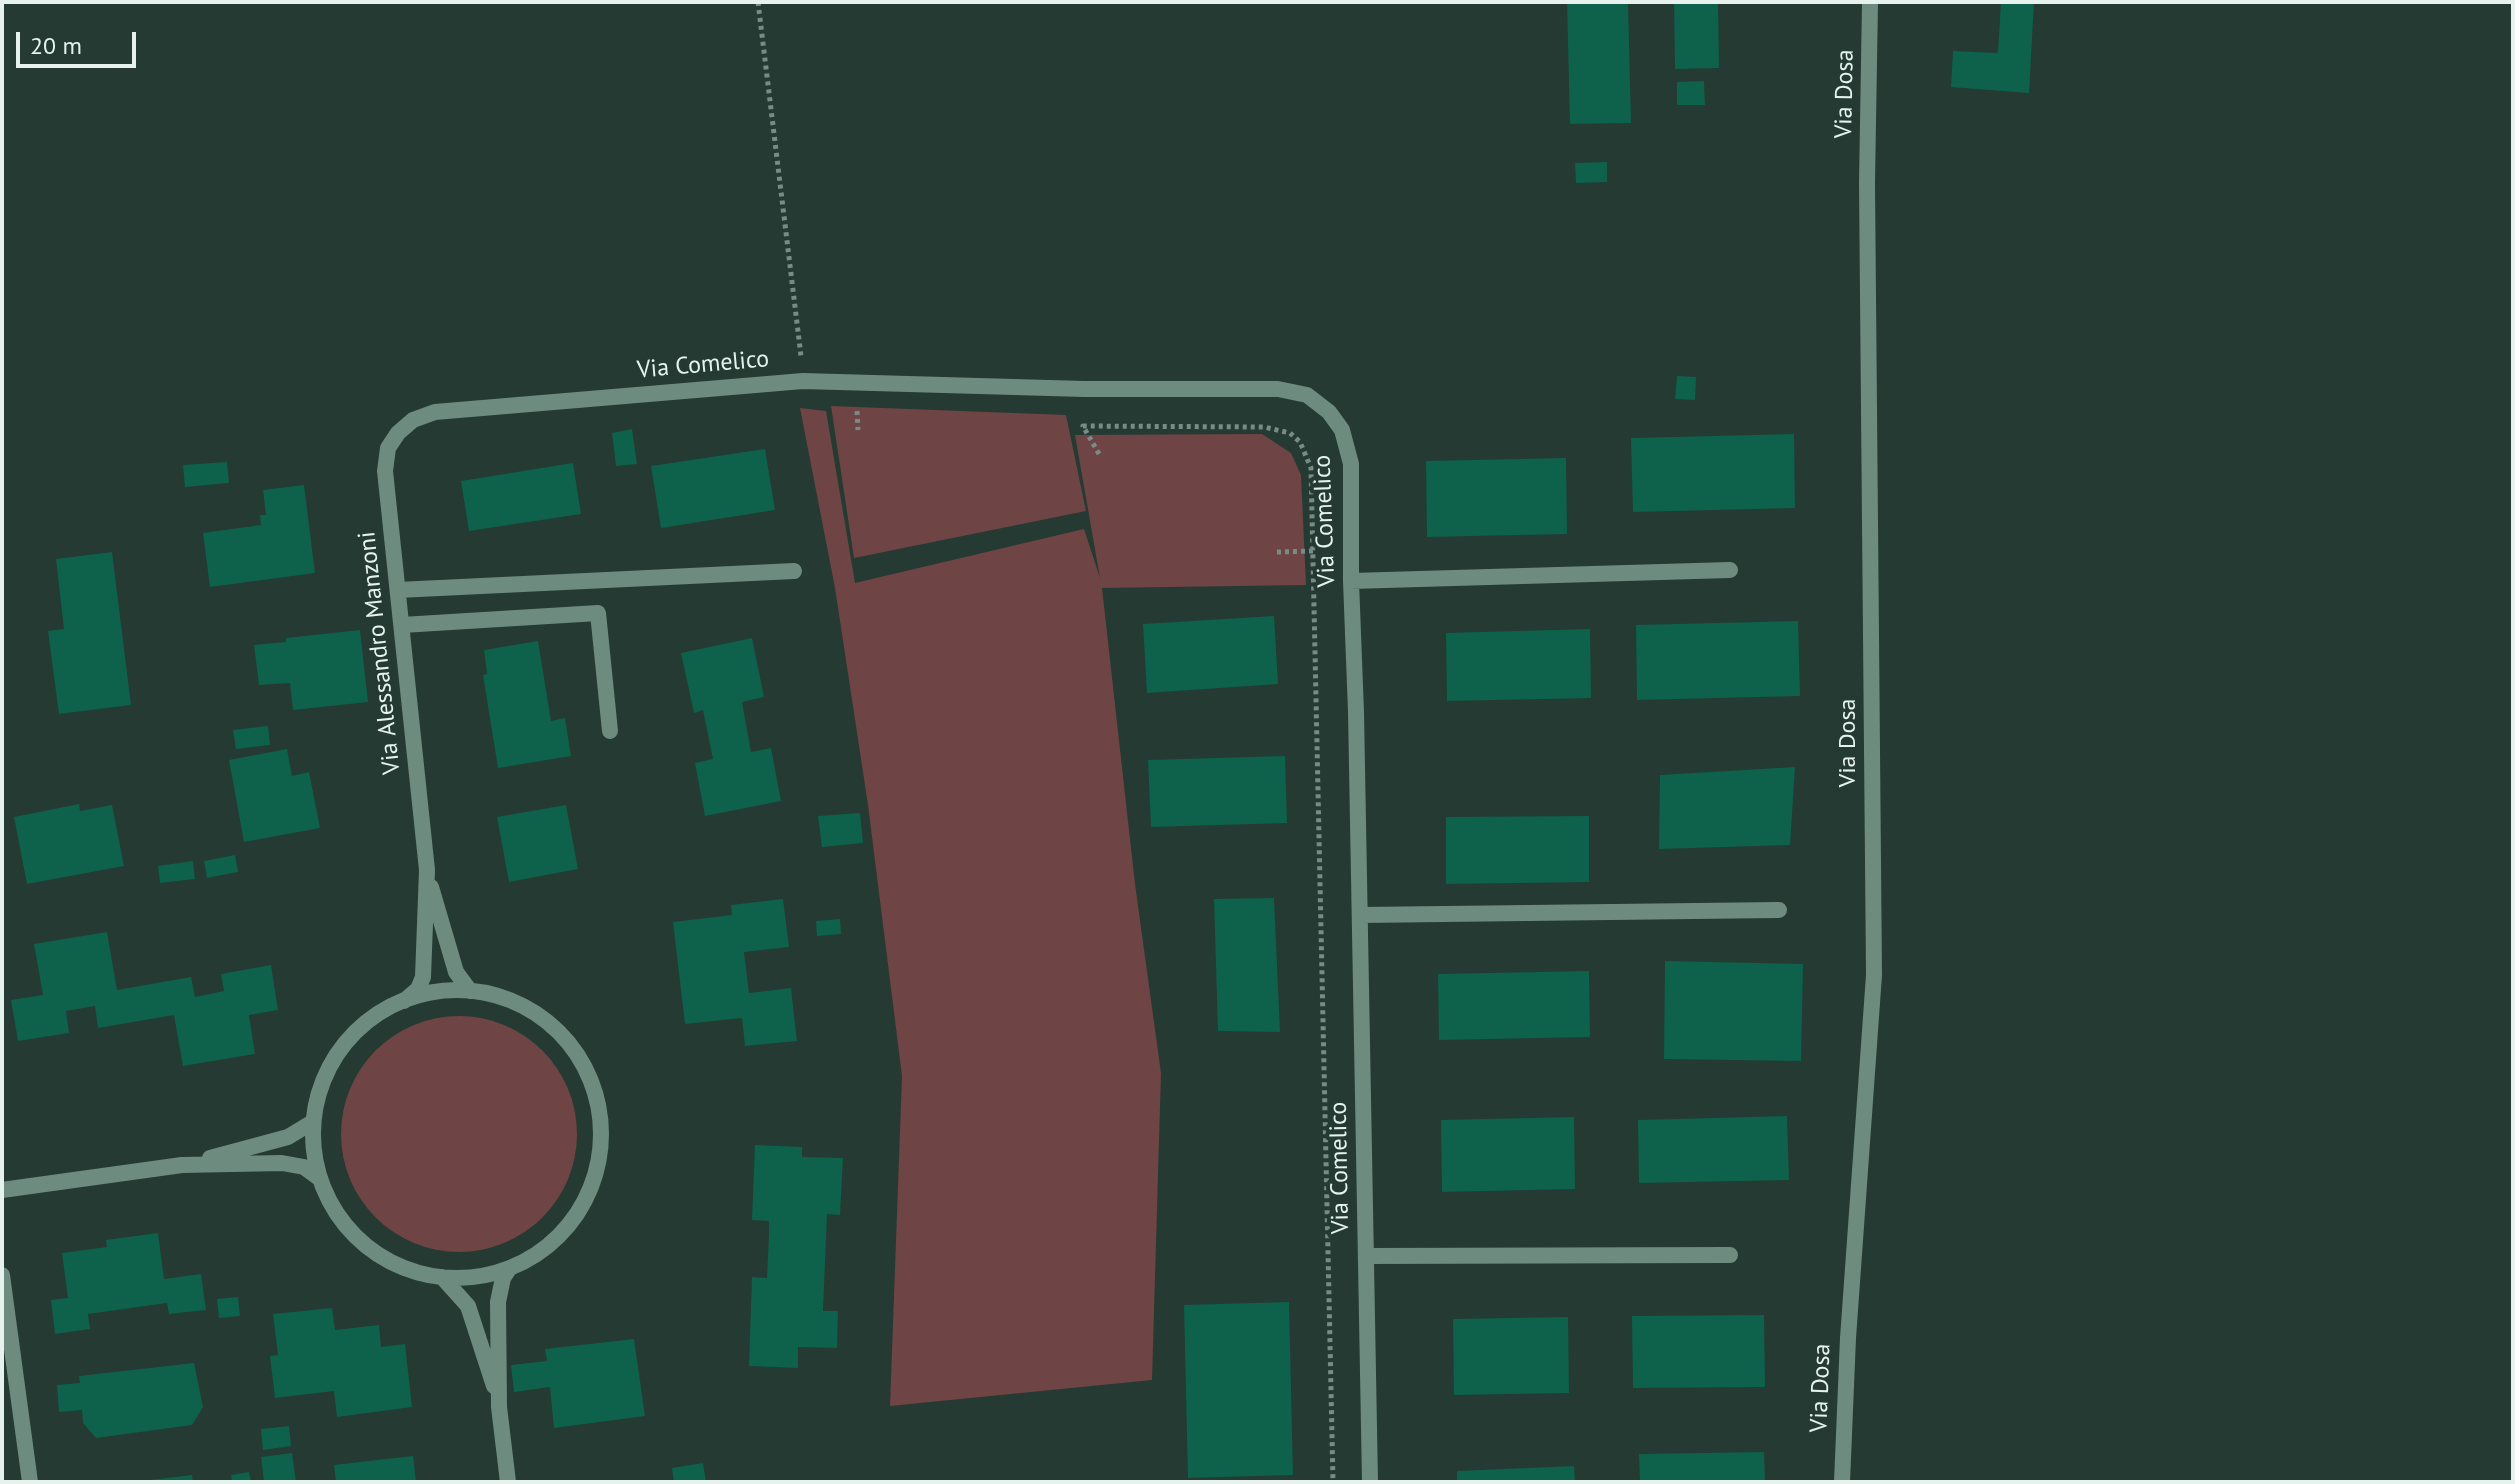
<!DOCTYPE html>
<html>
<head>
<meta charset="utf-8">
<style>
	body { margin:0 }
	#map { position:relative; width:2515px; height:1484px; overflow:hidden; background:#243a32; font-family:"PT Sans",sans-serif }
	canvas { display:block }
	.frame { position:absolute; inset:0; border:4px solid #e5f2ed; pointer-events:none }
	.scale { position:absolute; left:16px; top:32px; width:120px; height:36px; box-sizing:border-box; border:4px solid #e5f2ed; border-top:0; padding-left:10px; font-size:24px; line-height:28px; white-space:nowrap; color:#e5f2ed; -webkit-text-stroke:6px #243a32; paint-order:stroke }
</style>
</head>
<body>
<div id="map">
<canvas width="2515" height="1484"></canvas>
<div class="frame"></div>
<div class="scale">20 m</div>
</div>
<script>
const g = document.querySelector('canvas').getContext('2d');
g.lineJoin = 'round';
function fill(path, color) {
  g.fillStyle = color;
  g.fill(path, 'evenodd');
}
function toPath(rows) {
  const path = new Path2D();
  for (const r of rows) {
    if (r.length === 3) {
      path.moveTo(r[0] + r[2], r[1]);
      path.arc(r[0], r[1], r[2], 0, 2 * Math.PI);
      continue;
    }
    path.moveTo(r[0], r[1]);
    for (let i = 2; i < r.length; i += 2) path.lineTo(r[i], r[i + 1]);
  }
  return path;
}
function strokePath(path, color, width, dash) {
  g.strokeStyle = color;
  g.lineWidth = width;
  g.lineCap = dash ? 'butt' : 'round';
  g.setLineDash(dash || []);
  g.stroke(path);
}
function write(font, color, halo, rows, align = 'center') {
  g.font = font + ' "PT Sans",sans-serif';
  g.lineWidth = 8;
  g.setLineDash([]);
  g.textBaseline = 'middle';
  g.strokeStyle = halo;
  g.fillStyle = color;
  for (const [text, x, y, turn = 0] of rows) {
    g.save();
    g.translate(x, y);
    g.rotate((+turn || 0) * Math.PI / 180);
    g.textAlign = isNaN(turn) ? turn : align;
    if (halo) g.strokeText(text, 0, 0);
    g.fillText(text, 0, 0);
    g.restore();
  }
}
fill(toPath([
	[831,406,1066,415,1086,511,854,558],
	[800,408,826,411,855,583,1084,529,1100,578,1075,435,1262,434,1291,453,1301,475,1306,585,1102,588,1135,884,1161,1073,1152,1380,890,1406,902,1076,868,805,835,588],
	[459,1134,118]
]), '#6e4444');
fill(toPath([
	[1567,2,1628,2,1631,123,1570,124],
	[1674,2,1718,2,1719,68,1675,69],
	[2001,2,2034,2,2029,93,1951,87,1953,51,1998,53],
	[1704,81,1705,105,1677,105,1677,82],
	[1607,162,1607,182,1576,183,1575,163],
	[1677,376,1696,377,1695,400,1675,399],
	[632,429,637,464,616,466,612,433],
	[1794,434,1795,508,1633,512,1631,438],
	[765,449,775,510,661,528,651,466],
	[1566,458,1567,534,1427,537,1426,461],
	[227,462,229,483,185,487,183,465],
	[573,463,581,514,469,531,461,481],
	[304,485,315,573,210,587,203,533,261,525,260,515,266,515,263,490],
	[112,552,131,705,59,714,48,631,64,629,56,559],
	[1274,616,1278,684,1147,693,1143,624],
	[1798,621,1800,696,1637,700,1636,625],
	[1590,629,1591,698,1447,701,1446,633],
	[360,630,368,702,293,710,290,683,259,685,254,645,286,642,286,638],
	[752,638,764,697,742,702,751,752,771,748,781,801,705,816,695,763,713,759,703,710,694,713,681,653],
	[538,641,551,721,565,718,571,756,498,768,483,675,487,674,484,650],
	[268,726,270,745,236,749,233,730],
	[287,749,292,776,309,772,320,828,244,842,229,760],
	[1285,756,1287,823,1151,827,1148,760],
	[1795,767,1790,845,1659,849,1660,775],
	[79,804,80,811,112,805,124,866,27,884,14,817],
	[566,805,578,869,509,882,497,817],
	[860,813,863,843,822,847,818,816],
	[1589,816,1589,882,1446,884,1446,817],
	[235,855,238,872,207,878,204,861],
	[193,861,195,879,160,883,158,866],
	[1274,898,1280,1032,1218,1031,1214,899],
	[783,899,789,947,744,952,749,993,791,988,797,1041,745,1046,742,1018,685,1024,673,922,732,915,731,905],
	[840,919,841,934,817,936,816,921],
	[107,932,117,990,191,977,195,997,224,991,221,974,271,965,278,1010,249,1015,255,1054,183,1066,174,1015,98,1028,95,1006,66,1011,69,1033,18,1041,11,1000,43,995,34,944],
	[1665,961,1803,964,1801,1061,1664,1059],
	[1589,971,1590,1037,1439,1040,1438,974],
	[1787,1116,1789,1180,1639,1183,1638,1120],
	[1574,1117,1575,1189,1442,1192,1441,1120],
	[755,1145,802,1147,802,1157,843,1158,840,1215,827,1214,823,1311,838,1311,837,1348,798,1347,798,1368,749,1366,752,1277,767,1278,769,1234,769,1221,752,1220],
	[158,1233,164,1279,201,1274,206,1310,169,1314,167,1303,88,1314,90,1329,55,1334,51,1300,68,1298,62,1253,107,1247,106,1240],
	[238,1297,240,1316,219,1318,217,1299],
	[1289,1302,1293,1475,1188,1478,1184,1305],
	[332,1308,335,1330,379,1325,381,1347,405,1344,412,1407,337,1417,334,1391,275,1398,270,1356,278,1355,273,1314],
	[1764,1315,1765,1387,1633,1388,1632,1316],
	[1568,1317,1569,1393,1454,1395,1453,1319],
	[634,1339,645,1416,554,1428,550,1387,514,1392,511,1365,547,1361,545,1349],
	[194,1363,203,1407,192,1425,96,1438,83,1423,82,1410,59,1412,57,1385,80,1383,79,1376],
	[289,1426,291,1446,263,1450,261,1429],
	[1764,1452,1765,1482,1640,1482,1639,1454],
	[292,1453,296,1482,264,1482,261,1457],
	[413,1456,416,1482,336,1482,334,1465],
	[703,1463,706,1482,674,1482,672,1468],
	[1574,1466,1575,1482,1457,1482,1457,1471],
	[249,1472,251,1482,232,1482,231,1475],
	[192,1475,193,1482,149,1482,149,1480]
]), '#0e614b');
strokePath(toPath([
	[758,2,801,356],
	[857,411,858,430],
	[1099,454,1083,426,1264,427,1290,433,1300,442,1311,468,1333,1482],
	[1277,552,1313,551]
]), '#798b85', 5, [4, 4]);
strokePath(toPath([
	[402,625,598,613,610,731]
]), '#6e8b80', 16);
strokePath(toPath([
	[1351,581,1730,570],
	[398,590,794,571],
	[431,887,456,972,470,991],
	[1360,915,1779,910],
	[457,1134,144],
	[404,1001,418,989,423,977,427,870,385,471,388,448,398,433,413,420,435,412,803,381,1084,389,1278,389,1307,395,1329,412,1342,430,1351,464,1351,581,1356,712,1370,1482],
	[210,1158,288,1137,311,1123],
	[2,1190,182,1165,282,1163,304,1167,319,1178],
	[1366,1256,1730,1255],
	[2,1275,30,1482],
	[442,1277,468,1306,494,1386],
	[508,1482,499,1407,498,1302,503,1278,509,1269],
	[1842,1482,1848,1338,1874,975,1867,183,1870,2]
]), '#6e8b80', 16);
write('24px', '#e5f2ed', '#243a32', [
	["Via Dosa",1845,94,-89],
	["Via Comelico",703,365,-5],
	["Via Comelico",1325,521,-92],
	["Via Alessandro Manzoni",380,653,-96],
	["Via Dosa",1848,743,-90],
	["Via Comelico",1340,1168,-91],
	["Via Dosa",1821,1388,-88]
]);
</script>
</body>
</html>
